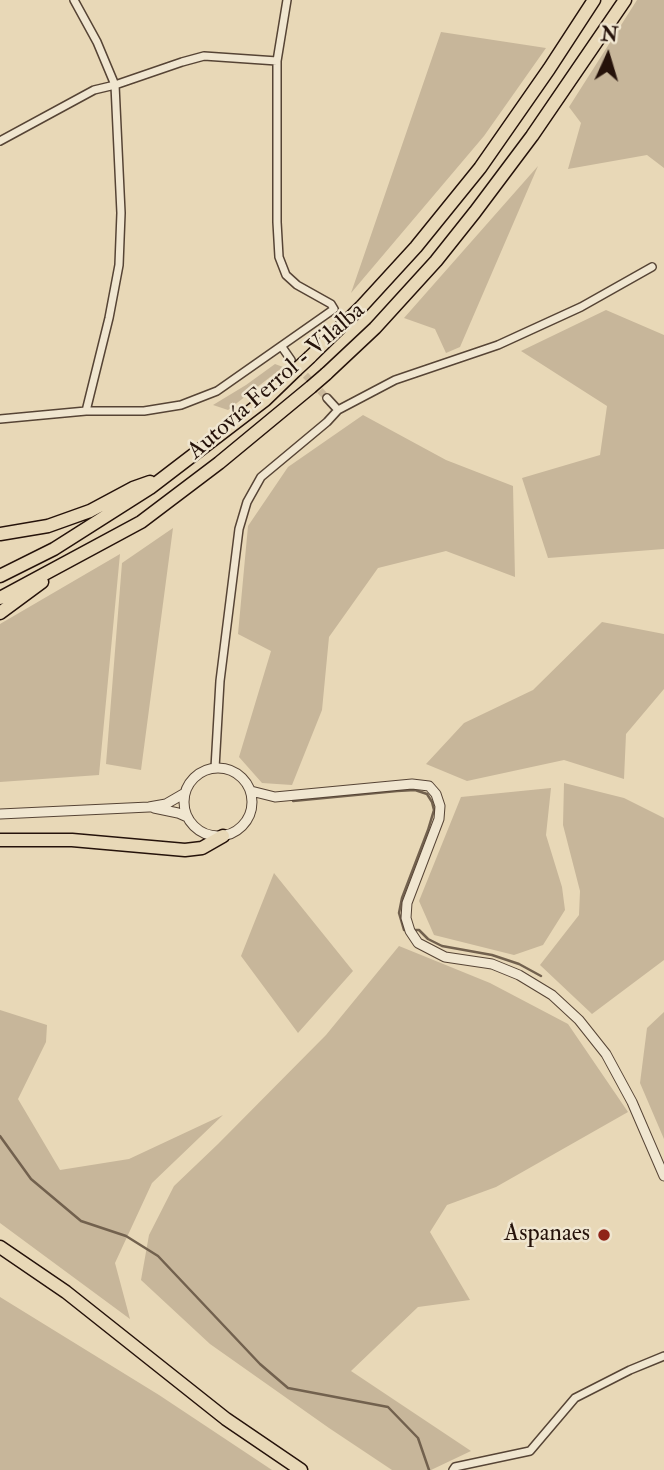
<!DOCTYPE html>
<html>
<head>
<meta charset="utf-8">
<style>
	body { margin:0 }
	#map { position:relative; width:664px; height:1470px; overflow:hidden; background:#e8d8b7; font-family:"IM FELL Double Pica",serif }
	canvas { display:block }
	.north { position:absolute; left:573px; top:21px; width:70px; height:70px; -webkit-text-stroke:5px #f0e6d0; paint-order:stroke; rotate:4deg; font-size:19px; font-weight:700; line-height:28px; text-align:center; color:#25120a }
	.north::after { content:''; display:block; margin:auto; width:24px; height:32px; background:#25120a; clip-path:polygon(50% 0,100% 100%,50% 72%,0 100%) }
</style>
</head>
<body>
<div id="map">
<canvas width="664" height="1470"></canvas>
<div class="north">N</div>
</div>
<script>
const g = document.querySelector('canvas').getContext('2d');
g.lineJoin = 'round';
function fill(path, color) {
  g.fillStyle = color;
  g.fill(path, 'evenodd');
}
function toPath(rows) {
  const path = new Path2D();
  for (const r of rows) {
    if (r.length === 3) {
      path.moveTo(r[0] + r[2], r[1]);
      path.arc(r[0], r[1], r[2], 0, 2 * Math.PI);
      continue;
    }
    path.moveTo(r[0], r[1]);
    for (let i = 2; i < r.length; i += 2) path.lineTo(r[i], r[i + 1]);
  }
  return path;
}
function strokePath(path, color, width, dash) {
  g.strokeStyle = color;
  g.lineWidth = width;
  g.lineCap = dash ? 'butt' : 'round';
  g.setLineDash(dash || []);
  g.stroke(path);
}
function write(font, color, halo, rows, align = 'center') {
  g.font = font + ' "IM FELL Double Pica",serif';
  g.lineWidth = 5;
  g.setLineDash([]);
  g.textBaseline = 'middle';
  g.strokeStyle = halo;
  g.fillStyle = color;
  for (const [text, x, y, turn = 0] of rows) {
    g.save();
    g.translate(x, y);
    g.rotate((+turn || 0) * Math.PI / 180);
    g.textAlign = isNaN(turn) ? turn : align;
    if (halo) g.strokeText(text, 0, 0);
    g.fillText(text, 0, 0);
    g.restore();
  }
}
fill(toPath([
	[637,0,664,0,664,168,647,155,568,169,581,123,569,107],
	[441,32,546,48,484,136,351,293],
	[538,166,460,347,446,353,435,329,404,318],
	[606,310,664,335,664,549,548,558,522,478,600,455,607,406,521,351],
	[275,364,283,367,228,410,213,405,246,385],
	[363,415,446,460,513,486,515,577,446,551,378,568,329,637,322,710,292,785,262,783,239,757,271,651,238,634,248,526,288,467],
	[173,528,141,770,106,764,122,563],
	[120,554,99,775,0,782,0,624],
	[602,622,664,634,664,689,626,734,624,779,564,760,467,781,426,764,464,723,533,690],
	[564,783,624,798,664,818,664,960,592,1014,540,965,579,915,580,891,563,825],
	[551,788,546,835,562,887,565,910,543,945,514,955,434,935,419,901,461,797],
	[274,873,353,971,298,1033,241,956],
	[399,946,490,983,568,1024,628,1112,496,1187,447,1205,430,1232,470,1300,418,1307,351,1371,471,1451,431,1470,392,1470,329,1428,210,1344,141,1280,149,1235,174,1186,218,1144,326,1035],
	[0,1010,47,1025,46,1042,18,1099,60,1170,129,1159,223,1115,152,1183,115,1263,130,1319,0,1223],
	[664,1012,664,1139,640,1083,647,1028],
	[0,1297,159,1395,272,1470,0,1470]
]), '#c7b69a');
strokePath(toPath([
	[293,801,397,791,415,790,427,794,432,802,434,810,428,830,402,898,399,913,404,930,419,930,428,939,442,946,492,955,519,964,541,976],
	[0,1136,31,1179,81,1221,126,1236,158,1256,260,1364,288,1388,388,1407,418,1438,429,1470]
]), '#72614e', 2.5);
strokePath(toPath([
	[291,360,327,398]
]), '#cbba9d', 7, [7, 3.5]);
const minor = toPath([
	[74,0,97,42,115,85,121,213,119,265,109,318,86,411],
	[0,141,94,90,115,85,182,62,204,56,277,61],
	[282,347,291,360],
	[327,398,338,410],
	[0,419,86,411,144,411,181,405,217,391,334,309,331,304,297,285,286,275,279,257,277,222,277,61,287,0],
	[215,768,220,681,239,529,247,502,261,477,327,422,338,410,395,380,498,345,581,307,652,267],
	[453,1470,455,1467,530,1451,575,1398,630,1370,664,1356]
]);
const tertiary = toPath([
	[218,802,34],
	[251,791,275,797,412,784,429,786,436,794,440,806,439,819,407,903,406,918,410,931,418,943,445,957,492,964,519,975,552,995,579,1020,606,1054,632,1102,664,1176],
	[154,808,178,813,187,817],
	[0,814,149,807,166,804,185,793]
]);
const trunk = toPath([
	[0,840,72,840,185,850,202,848,223,836],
	[0,1247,66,1292,226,1419,301,1470]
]);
const motorway = toPath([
	[310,357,362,306,416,247,480,168,549,69,594,0],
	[326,374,375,328,436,261,475,212,532,136,625,0],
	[0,534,48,526,90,511,133,488,150,482],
	[0,576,54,549,150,488,265,400,296,370],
	[0,598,141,522,219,463,311,387],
	[0,613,42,582]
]);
strokePath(minor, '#564435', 10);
strokePath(tertiary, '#564435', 11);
strokePath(trunk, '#25120a', 15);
strokePath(motorway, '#25120a', 15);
strokePath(minor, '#f0e6d0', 7);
strokePath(tertiary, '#f0e6d0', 9);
strokePath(trunk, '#e8d8b7', 12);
strokePath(motorway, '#e8d8b7', 12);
const motorwayBridge = toPath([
	[296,370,310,357],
	[311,387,326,374]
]);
strokePath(motorwayBridge, '#25120a', 15, []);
strokePath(motorwayBridge, '#e8d8b7', 12);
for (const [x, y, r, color] of [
	[604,1235,7,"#8f2418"]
]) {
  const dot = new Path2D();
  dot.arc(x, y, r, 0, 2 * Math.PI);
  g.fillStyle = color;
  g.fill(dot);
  strokePath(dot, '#f0e6d0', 2.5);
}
write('24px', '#25120a', '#f0e6d0', [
	["Autovía Ferrol - Vilalba",277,382,-41]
]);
write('24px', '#25120a', '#f0e6d0', [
	["Aspanaes",590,1235]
], 'right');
</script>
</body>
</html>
